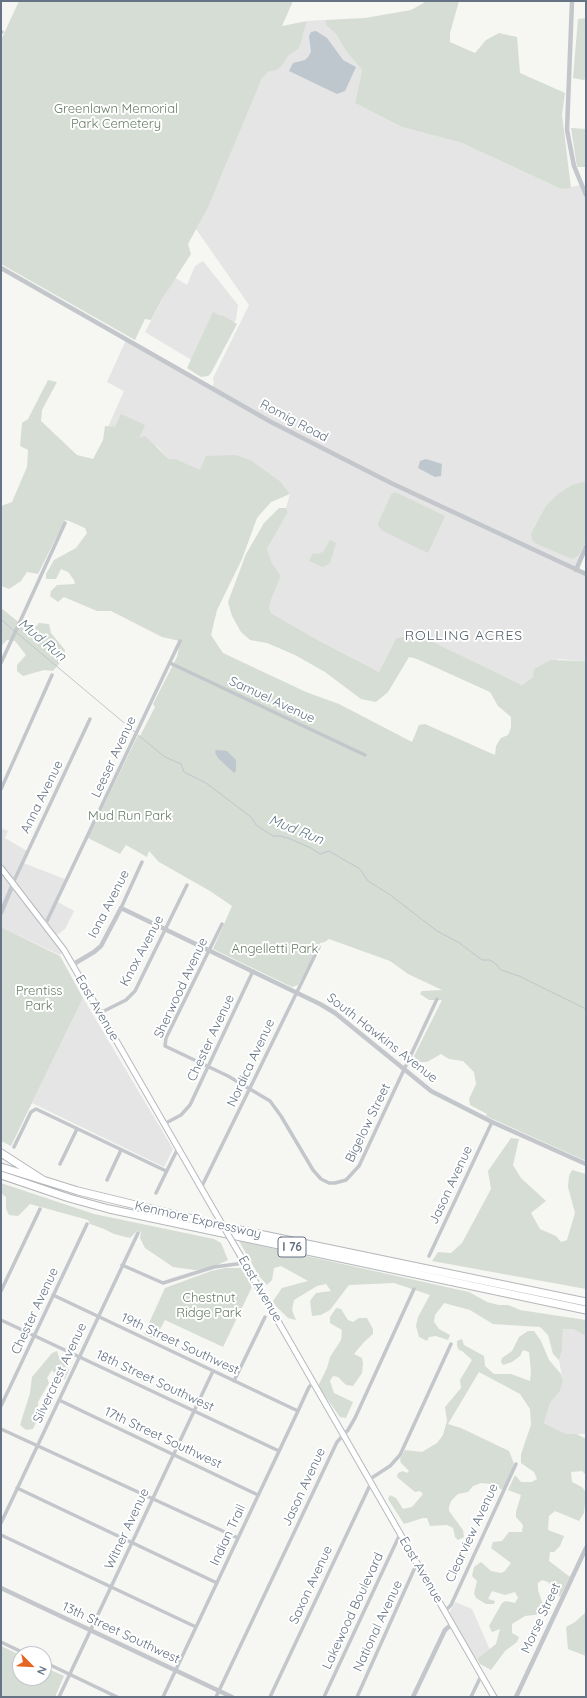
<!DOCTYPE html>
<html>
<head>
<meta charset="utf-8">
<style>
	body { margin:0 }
	#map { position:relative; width:587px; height:1698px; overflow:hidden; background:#f6f6f3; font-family:Quicksand,sans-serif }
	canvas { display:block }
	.frame { position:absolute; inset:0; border:2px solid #657384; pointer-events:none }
	.north { position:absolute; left:12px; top:1646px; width:40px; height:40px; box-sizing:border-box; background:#fff; border:1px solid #c1c7ce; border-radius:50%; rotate:114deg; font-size:11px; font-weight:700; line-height:16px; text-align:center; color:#657384 }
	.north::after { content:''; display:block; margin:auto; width:14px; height:18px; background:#e56524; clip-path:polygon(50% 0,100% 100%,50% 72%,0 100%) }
</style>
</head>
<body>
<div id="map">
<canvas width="587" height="1698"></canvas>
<div class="frame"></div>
<div class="north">N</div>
</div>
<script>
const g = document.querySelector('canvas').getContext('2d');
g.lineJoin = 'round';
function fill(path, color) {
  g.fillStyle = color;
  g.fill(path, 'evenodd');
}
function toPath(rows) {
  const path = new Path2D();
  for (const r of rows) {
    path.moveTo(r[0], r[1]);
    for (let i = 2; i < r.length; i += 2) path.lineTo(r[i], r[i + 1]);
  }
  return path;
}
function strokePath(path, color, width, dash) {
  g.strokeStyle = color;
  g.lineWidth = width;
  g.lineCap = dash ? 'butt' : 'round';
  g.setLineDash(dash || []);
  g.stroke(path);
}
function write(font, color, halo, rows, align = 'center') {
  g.font = font + ' Quicksand,sans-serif';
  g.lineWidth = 4;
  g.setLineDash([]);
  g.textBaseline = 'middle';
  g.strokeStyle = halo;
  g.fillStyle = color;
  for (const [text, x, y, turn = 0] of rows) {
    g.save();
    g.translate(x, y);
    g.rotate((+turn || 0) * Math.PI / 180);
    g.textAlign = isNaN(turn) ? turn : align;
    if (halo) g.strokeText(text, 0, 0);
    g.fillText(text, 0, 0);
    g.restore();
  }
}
fill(toPath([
	[325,20,326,25,336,34,346,51,362,70,355,103,402,127,462,143,561,189,581,185,586,195,586,547,576,569,586,574,586,661,558,659,522,685,425,638,414,635,396,638,379,672,314,638,271,613,269,607,271,600,281,576,272,563,267,549,288,512,286,508,290,494,280,481,252,461,199,474,169,459,158,447,108,427,124,391,107,382,126,340,212,388,214,383,213,378,249,305,196,229,224,169,243,120,262,78,268,72,277,70,281,67,303,34,307,21],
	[203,261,238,305,236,319,221,354,210,371,145,332,174,277,187,285,195,266],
	[1,828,8,831,5,838,27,851,21,862,67,880,56,901,74,911,65,929,54,937,64,950,60,955,1,927],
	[83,998,173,1149,164,1167,32,1103],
	[563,1329,573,1329,586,1336,586,1434,566,1434,544,1423,550,1403,560,1391,563,1381,559,1360,562,1351],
	[455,1602,472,1609,490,1650,477,1659,475,1660,449,1613]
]), '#e4e5e4');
fill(toPath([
	[19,1,293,1,282,26,307,21,299,48,289,55,281,67,277,70,268,72,262,78,208,207,188,244,191,254,162,299,151,320,145,319,135,340,1,264,1,40],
	[427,1,459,1,450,33,450,42,475,53,486,40,499,33,517,37,520,73,565,93,562,115,571,188,561,189,462,143,402,127,355,103,362,70,346,51,336,34,326,25,325,20,365,18,411,10],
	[586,18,586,79,583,80,573,78,578,19],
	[571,128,586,129,586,167,577,167],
	[213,312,221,316,222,315,237,324,211,373,208,376,201,377,187,368],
	[48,380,57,382,42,410,41,421,77,455,93,459,103,440,105,426,115,427,121,414,145,425,139,438,145,436,169,459,175,459,200,470,206,456,236,455,252,461,280,481,290,494,271,502,257,518,242,559,217,610,211,635,223,653,306,692,339,704,412,742,419,725,425,724,495,755,496,746,501,738,508,735,511,728,511,717,498,706,490,692,417,659,409,657,388,692,376,702,361,699,325,672,295,655,267,643,250,640,241,632,232,616,228,602,246,554,264,523,279,508,286,508,288,512,267,549,272,563,281,576,271,600,269,607,271,613,314,638,379,672,396,638,414,635,425,638,522,685,533,677,534,669,551,660,586,661,586,1161,486,1116,487,1114,470,1105,469,1099,476,1084,474,1072,463,1061,449,1059,441,1054,427,1062,411,1062,442,1000,429,1000,420,994,422,991,442,990,408,974,390,961,329,939,325,942,320,943,298,985,292,987,213,949,232,906,210,891,159,862,149,851,147,857,126,845,120,854,88,838,138,735,140,736,155,707,153,704,177,657,180,641,162,637,111,611,97,611,64,597,58,602,50,596,51,591,57,585,75,584,74,580,68,572,61,569,56,579,46,579,46,574,54,560,76,548,87,533,85,528,69,521,65,520,38,574,27,572,21,581,9,589,1,586,1,506,12,502,27,467,28,450,20,446,22,423,28,419],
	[586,481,586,541,578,556,572,559,535,543,532,540,531,534,546,506,558,494,572,485],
	[395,492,445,516,428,553,383,531,379,527,378,523,391,495],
	[330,540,336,543,330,563,323,567,309,561,313,553,318,554,323,552],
	[1,608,31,632,39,623,49,624,51,633,65,650,64,658,53,671,44,670,23,676,17,671,17,665,26,655,15,641,7,640,1,646],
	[1,927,60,956,83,998,11,1146,1,1141],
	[511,1138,519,1139,513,1165,521,1178,546,1201,531,1213,540,1229,556,1236,561,1242,567,1240,575,1213,568,1187,569,1176,572,1170,586,1174,586,1289,432,1261,438,1252,451,1253,462,1243,491,1189,488,1171],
	[1,1183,94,1214,214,1239,221,1243,228,1260,209,1269,195,1270,173,1267,145,1248,140,1238,141,1232,137,1231,130,1238,114,1234,104,1229,90,1224,88,1220,30,1204,18,1216,9,1215,6,1209,6,1197,1,1193],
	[239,1241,469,1292,487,1302,499,1305,508,1305,520,1310,586,1320,586,1336,573,1329,563,1329,562,1351,559,1360,553,1354,548,1335,540,1327,493,1324,470,1310,444,1303,435,1315,434,1322,439,1329,450,1335,448,1340,436,1336,429,1337,427,1341,419,1337,416,1326,418,1317,430,1295,394,1283,349,1285,330,1310,321,1315,312,1316,310,1301,316,1293,331,1291,326,1284,317,1286,294,1300,292,1310,296,1320,288,1318,275,1305,273,1301,282,1288,308,1281,281,1266,274,1268,272,1280,267,1285,259,1276],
	[225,1268,241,1268,252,1287,223,1347,165,1320,155,1339,144,1334,165,1288,211,1271],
	[336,1308,341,1309,348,1320,353,1322,359,1318,367,1318,373,1329,373,1334,364,1342,354,1354,362,1358,363,1364,362,1373,353,1386,346,1385,338,1377,333,1376,330,1381,334,1393,353,1402,346,1418,340,1417,318,1386,327,1368,330,1357,341,1340,342,1330,330,1323,330,1317],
	[528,1331,534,1331,541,1341,549,1360,561,1374,563,1381,560,1391,550,1403,544,1423,566,1434,577,1434,586,1439,586,1475,582,1471,571,1472,572,1482,582,1487,586,1492,586,1495,584,1513,579,1521,555,1511,549,1516,548,1530,564,1536,560,1546,554,1552,550,1552,549,1561,570,1577,560,1597,548,1582,542,1580,538,1583,538,1590,544,1608,542,1614,525,1616,512,1624,512,1633,519,1637,517,1642,505,1651,491,1670,480,1664,477,1659,496,1644,500,1629,492,1632,489,1626,502,1603,506,1601,515,1603,518,1598,515,1592,505,1595,492,1591,488,1599,495,1601,494,1604,486,1604,476,1598,474,1593,477,1581,472,1576,474,1567,481,1562,491,1571,501,1573,505,1571,511,1563,491,1548,493,1542,502,1541,509,1532,522,1532,523,1525,516,1517,516,1512,521,1495,508,1490,515,1475,521,1482,532,1482,537,1479,534,1472,521,1463,521,1454,531,1425,530,1409,520,1394,479,1372,448,1424,461,1428,509,1451,513,1461,514,1465,503,1490,491,1484,481,1483,473,1486,468,1492,458,1494,451,1501,449,1507,449,1511,463,1530,464,1537,458,1540,455,1537,453,1528,447,1525,430,1526,427,1518,423,1518,404,1524,388,1499,390,1495,396,1498,403,1509,412,1507,423,1494,420,1491,415,1492,397,1477,398,1473,403,1471,407,1473,409,1471,401,1463,400,1459,405,1450,422,1452,437,1443,443,1435,447,1421,445,1407,461,1388,460,1380,472,1360,462,1351,459,1350,457,1346,457,1341,462,1339,464,1345,484,1356,485,1366,494,1374,511,1374,530,1381,531,1371,529,1352,523,1350,520,1356,512,1362,503,1365,501,1362,502,1358,512,1351,519,1337],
	[57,1351,59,1357,69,1370,65,1379,56,1375,52,1370,47,1378,49,1383,38,1402,37,1420,33,1429,26,1430,20,1425,30,1393,32,1377,52,1353],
	[586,1612,586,1656,568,1649,566,1627,575,1622],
	[1,1646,20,1655,20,1678,44,1678,44,1667,64,1676,55,1697,1,1697]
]), '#d6ddd4');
fill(toPath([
	[316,31,327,38,343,60,356,67,345,91,337,94,289,71,293,63,305,60,308,57,311,52,309,36,311,32],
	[426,459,442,464,441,476,435,477,418,468,420,461],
	[216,750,227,751,236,760,236,771,234,773,218,758,215,752]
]), '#bec7cd');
strokePath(toPath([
	[1,619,14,631],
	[17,633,135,732],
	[138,735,165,757,181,764,184,772,206,783,251,817,256,825,273,836,280,836,288,838,311,848,320,854,329,851,360,869,368,881,389,894,437,931,458,942,482,960,490,960,496,964,501,970,519,976,586,1009]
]), '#bec7cd', 1);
const secondary = toPath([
	[1,868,64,950,215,1212],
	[240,1255,494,1697]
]);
const motorway = toPath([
	[1,1153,43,1180],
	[1,1167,78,1191,230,1228,586,1302],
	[1,1175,69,1198,109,1209,586,1310]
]);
strokePath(secondary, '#b6babf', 7);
strokePath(motorway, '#b4b7bb', 9);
strokePath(toPath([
	[1,32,2,32],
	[1,663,65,523],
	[170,663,365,755],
	[1,789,52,675],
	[13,883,90,719],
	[121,908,142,862],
	[222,924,166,1038,165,1046,228,1076,270,1101,281,1116,313,1170,321,1179,329,1183,335,1183,346,1180,359,1166,437,999],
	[45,925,180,641],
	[100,1013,126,1000,135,991,187,885],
	[164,1124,181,1115,190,1105,253,971],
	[14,1147,31,1112,36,1109,166,1171],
	[60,1164,77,1129],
	[107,1180,121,1150],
	[201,1188,319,947],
	[156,1193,178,1148],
	[429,1256,492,1122],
	[122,1265,163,1283,214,1267,244,1263],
	[1,1291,40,1209],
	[53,1295,298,1411],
	[1,1320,279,1451],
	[234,1381,265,1317],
	[59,1400,258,1495],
	[1,1406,87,1224],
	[1,1429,238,1538],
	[370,1479,390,1466,400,1455,451,1344],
	[17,1488,217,1583],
	[1,1523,138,1233],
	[1,1535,196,1627],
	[445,1611,451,1605,516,1464],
	[1,1642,26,1654],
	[44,1662,117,1697],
	[59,1697,213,1371],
	[163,1697,298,1411,309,1387,314,1382],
	[216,1697,337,1442,348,1430,355,1418,414,1289],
	[270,1697,371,1483],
	[324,1697,400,1534],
	[357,1697,417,1563],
	[471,1697,481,1676]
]), '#c3c6ca', 3.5);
strokePath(toPath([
	[572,1,567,130,574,166,586,195],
	[1,268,271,422,391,483,586,574],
	[576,570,586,547],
	[1,913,13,884],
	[72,965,94,952,101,946,121,908,320,1004,335,1013,431,1091,492,1122,586,1164],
	[1,1588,232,1697],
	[413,1697,445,1630,452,1624],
	[516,1697,586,1548]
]), '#c3c6ca', 4.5);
strokePath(secondary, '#fff', 5);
strokePath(motorway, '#fff', 7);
const secondaryBridge = toPath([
	[215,1212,240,1255]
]);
strokePath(secondaryBridge, '#b6babf', 7, []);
strokePath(secondaryBridge, '#fff', 5);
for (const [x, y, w] of [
	[292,1247,28]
]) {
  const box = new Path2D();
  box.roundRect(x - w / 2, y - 10, w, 20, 3);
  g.fillStyle = '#fff';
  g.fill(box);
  strokePath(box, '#657384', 1);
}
write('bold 12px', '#657384', null, [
	["I 76",292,1247]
]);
write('13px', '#667b64', '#fff', [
	["Greenlawn Memorial",116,109],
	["Park Cemetery",116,124],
	["Mud Run Park",130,816],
	["Angelletti Park",275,949],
	["Prentiss",39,991],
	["Park",39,1006],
	["Chestnut",209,1298],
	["Ridge Park",209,1313]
]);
write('13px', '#657384', '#fff', [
	["Romig Road",294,421,28],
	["Samuel Avenue",272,700,25],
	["Leeser Avenue",114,757,-65],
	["Anna Avenue",42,797,-64],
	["Iona Avenue",109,904,-63],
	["Knox Avenue",142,951,-62],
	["Sherwood Avenue",181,988,-65],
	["East Avenue",97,1008,60],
	["Chester Avenue",211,1038,-65],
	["South Hawkins Avenue",382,1038,38],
	["Nordica Avenue",251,1063,-65],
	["Bigelow Street",368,1123,-64],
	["Jason Avenue",451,1185,-65],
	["Kenmore Expressway",198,1220,13],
	["East Avenue",260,1289,60],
	["Chester Avenue",35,1311,-65],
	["19th Street Southwest",180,1344,25],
	["Silvercrest Avenue",60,1373,-65],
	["18th Street Southwest",155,1381,25],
	["17th Street Southwest",163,1438,25],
	["Jason Avenue",304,1487,-65],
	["Witner Avenue",127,1529,-65],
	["Clearview Avenue",472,1533,-65],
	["Indian Trail",228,1535,-65],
	["East Avenue",421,1570,60],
	["Saxon Avenue",311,1585,-65],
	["Lakewood Boulevard",353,1611,-65],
	["Morse Street",541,1618,-65],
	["National Avenue",378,1626,-65],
	["13th Street Southwest",121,1633,25]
]);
g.letterSpacing = '1px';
write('14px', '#535d69', '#fff', [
	["ROLLING ACRES",464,636]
]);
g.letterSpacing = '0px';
write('italic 14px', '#607581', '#fff', [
	["Mud Run",42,640,40],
	["Mud Run",296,830,22]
]);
</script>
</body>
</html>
